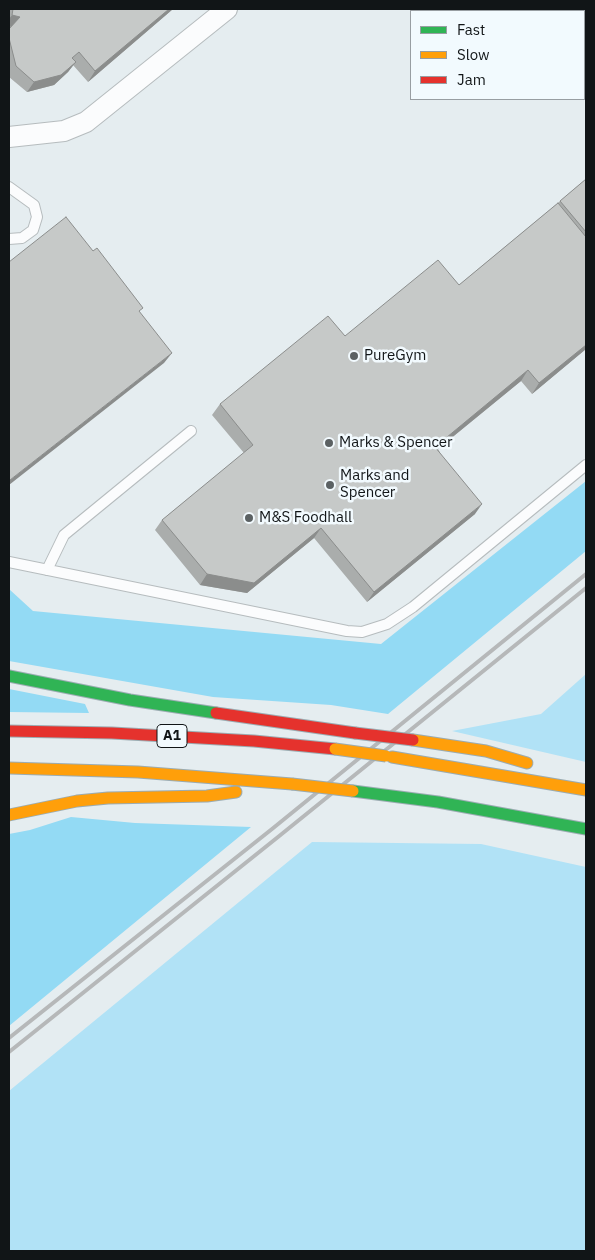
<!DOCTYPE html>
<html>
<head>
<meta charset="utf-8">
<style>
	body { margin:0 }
	#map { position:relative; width:595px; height:1260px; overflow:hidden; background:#e5edf0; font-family:"IBM Plex Sans",sans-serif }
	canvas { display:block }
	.frame { position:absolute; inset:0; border:10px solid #111517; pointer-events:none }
	.legend { position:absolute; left:410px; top:10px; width:175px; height:90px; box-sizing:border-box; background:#f2fafe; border:1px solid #989ea2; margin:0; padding:6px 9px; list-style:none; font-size:15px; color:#111517 }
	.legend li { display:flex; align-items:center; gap:10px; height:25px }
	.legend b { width:25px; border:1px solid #989ea2 }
</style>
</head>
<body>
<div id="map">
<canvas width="595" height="1260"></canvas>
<div class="frame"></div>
<ul class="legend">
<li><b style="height:6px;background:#30b455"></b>Fast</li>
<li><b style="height:6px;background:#ff9f0a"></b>Slow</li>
<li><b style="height:6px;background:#e5322d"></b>Jam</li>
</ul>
</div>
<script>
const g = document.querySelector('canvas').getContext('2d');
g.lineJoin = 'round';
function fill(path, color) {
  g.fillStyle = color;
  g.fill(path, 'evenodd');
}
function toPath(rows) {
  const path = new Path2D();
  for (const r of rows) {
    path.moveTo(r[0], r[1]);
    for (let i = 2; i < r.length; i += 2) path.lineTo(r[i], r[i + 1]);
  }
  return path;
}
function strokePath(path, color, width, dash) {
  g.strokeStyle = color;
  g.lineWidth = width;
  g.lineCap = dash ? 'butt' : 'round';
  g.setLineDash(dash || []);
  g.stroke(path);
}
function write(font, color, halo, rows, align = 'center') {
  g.font = font + ' "IBM Plex Sans",sans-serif';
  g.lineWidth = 5;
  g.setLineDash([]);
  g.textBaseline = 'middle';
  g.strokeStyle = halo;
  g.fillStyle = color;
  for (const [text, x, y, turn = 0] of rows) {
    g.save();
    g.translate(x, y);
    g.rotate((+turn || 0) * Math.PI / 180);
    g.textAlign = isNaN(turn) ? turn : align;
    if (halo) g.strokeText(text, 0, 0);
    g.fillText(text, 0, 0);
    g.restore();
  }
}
fill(toPath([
	[586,674,586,762,452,731,541,714],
	[312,842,481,844,586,867,586,1251,9,1251,9,1091]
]), '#b1e2f6');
fill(toPath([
	[586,481,586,551,388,714,331,705,213,697,9,661,9,589,33,611,381,644],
	[9,689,85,704,89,713,9,712],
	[71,817,135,823,251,827,9,1026,9,834,30,830]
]), '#93daf4');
const lane = toPath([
	[9,187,34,205,37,217,33,230,22,238,9,239],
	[9,562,347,631,362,632,387,624,413,607,586,465],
	[47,570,64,535,191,431]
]);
const street = toPath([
	[9,137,64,131,86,122,227,9]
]);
const fast = toPath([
	[9,676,130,700,216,713],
	[353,791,438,802,586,829]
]);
const slow = toPath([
	[413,740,486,751,527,763],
	[392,757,586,790],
	[9,768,138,772,292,784],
	[9,815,77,801,108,798,207,796,236,792]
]);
const jam = toPath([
	[216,713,355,733],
	[9,731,112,733,254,741,335,749]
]);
strokePath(lane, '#b6bcbe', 12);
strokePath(street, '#b6bcbe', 22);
strokePath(fast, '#9bacb2', 13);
strokePath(slow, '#9bacb2', 13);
strokePath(jam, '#9bacb2', 13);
strokePath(lane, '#fbfcfd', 10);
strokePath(street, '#fbfcfd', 20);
strokePath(fast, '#30b455', 11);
strokePath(slow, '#ff9f0a', 11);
strokePath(jam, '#e5322d', 11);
strokePath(toPath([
	[9,1038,272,829,586,574],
	[9,1052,278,837,586,588]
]), '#b6b8b9', 4);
const slowBridge = toPath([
	[335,749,386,756],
	[292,784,353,791]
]);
const jamBridge = toPath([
	[355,733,413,740]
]);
strokePath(slowBridge, '#9bacb2', 13, []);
strokePath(jamBridge, '#9bacb2', 13, []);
strokePath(slowBridge, '#ff9f0a', 11);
strokePath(jamBridge, '#e5322d', 11);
fill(toPath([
	[9,9,173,9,88,82,73,65,68,72,54,85,27,92,9,77,9,29,10,27,9,26],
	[586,179,586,349,532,394,521,381,438,449,475,514,367,602,314,538,247,593,200,585,155,530,162,520,244,453,212,415,220,404,345,336,459,285,558,203,560,201]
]), '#aaadac');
fill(toPath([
	[169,9,173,9,88,82,95,71],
	[12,15,20,17,12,27,9,26,9,19],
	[76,62,68,72,54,85,27,92,34,82],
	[586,345,586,349,532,394,539,383],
	[172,353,164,363,9,485,9,481,10,480],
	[528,370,521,381,428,457,435,447],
	[482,504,475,514,367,602,374,592],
	[321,528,314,538,247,593,200,585,207,574]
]), '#8b8d8c');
const building = toPath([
	[13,9,169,9,95,71,79,52,72,58,76,62,61,75,34,82,16,66,9,38,9,29,20,17,12,15,13,9],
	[586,179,586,232,560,201,586,179],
	[558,203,586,237,586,345,539,383,528,370,435,447,482,504,374,592,321,528,254,583,207,574,162,520,253,445,220,404,328,316,345,336,438,260,459,285,558,203],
	[66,217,93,251,97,248,143,308,139,311,172,353,10,480,9,478,9,262,66,217]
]);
fill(building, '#c6c9c8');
strokePath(building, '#8b8d8c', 1);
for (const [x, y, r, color] of [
	[354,356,5,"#5b6163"],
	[329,443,5,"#5b6163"],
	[330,485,5,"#5b6163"],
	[249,518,5,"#5b6163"]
]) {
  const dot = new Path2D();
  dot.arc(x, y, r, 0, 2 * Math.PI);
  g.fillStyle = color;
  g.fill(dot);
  strokePath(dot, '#f2fafe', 2);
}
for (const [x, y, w] of [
	[172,736,30]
]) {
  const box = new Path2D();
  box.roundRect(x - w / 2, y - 11.5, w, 23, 4);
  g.fillStyle = '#f2fafe';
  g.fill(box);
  strokePath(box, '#111517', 1);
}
write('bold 14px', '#111517', null, [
	["A1",172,736]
]);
write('15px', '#111517', '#f2fafe', [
	["PureGym",364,356],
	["Marks & Spencer",339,443],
	["Marks and",340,476],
	["Spencer",340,493],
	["M&S Foodhall",259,518]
], 'left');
</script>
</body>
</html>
